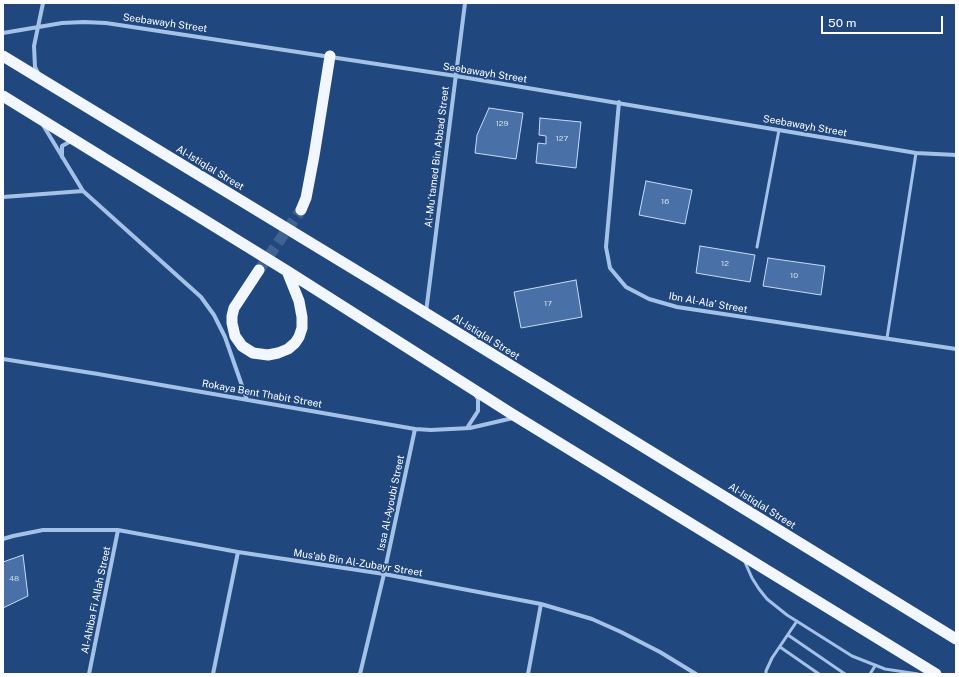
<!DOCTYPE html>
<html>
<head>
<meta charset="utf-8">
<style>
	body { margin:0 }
	#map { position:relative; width:959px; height:677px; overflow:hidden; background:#20477e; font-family:"Public Sans",sans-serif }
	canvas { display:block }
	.frame { position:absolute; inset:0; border:4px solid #fff; pointer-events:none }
	.scale { position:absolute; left:821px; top:16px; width:122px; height:18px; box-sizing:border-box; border:2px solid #fff; border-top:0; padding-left:5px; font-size:12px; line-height:14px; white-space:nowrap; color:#fff; -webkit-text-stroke:3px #20477e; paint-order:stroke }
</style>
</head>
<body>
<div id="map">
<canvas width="959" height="677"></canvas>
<div class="frame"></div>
<div class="scale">50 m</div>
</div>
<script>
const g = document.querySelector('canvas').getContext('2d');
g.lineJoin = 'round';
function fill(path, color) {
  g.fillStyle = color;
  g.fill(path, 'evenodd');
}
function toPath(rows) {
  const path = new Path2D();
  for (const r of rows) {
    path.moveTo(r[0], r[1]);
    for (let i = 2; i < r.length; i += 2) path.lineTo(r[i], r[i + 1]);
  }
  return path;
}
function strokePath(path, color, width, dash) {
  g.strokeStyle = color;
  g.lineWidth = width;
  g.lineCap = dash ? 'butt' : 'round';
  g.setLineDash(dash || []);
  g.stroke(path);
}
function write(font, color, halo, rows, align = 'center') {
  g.font = font + ' "Public Sans",sans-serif';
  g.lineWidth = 3.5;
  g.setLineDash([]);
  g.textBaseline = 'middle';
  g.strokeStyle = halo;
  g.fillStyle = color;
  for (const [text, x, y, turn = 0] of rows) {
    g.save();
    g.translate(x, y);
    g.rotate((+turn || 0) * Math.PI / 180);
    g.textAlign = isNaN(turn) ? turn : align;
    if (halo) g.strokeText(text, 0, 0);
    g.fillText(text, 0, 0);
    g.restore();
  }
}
const building = toPath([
	[489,108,523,113,516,159,475,153,477,135,489,108],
	[540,118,581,122,576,168,536,163,538,143,546,144,546,136,539,135,540,118],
	[646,181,692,190,685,224,639,215,646,181],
	[700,246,755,255,750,282,696,273,700,246],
	[768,258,825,266,821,295,763,286,768,258],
	[576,280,582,317,521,328,514,292,576,280],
	[23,555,28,596,3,608,3,562,23,555]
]);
fill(building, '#4971a7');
strokePath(building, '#c8dcf5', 1);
strokePath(toPath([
	[259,270,301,210]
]), '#416391', 11, [11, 5.5]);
strokePath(toPath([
	[757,247,779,130],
	[887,338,916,153],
	[744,560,752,578,759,589,767,599,787,615,852,656,885,669,918,674],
	[788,635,845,674],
	[780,647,819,674],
	[766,674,766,671,772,658,797,621],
	[870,674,875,666]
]), '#a4c1e7', 3);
strokePath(toPath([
	[3,33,62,23,84,22,106,23,456,76,916,153,956,155],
	[39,75,35,67,34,46,43,3],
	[619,102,606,247,610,268,626,287,649,299,677,307,956,349],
	[43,125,83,191,201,297,214,315,225,337,247,400],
	[62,157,62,146,73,140],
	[3,197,83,191],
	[426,312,465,3],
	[3,359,98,374,415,429,431,430,470,428,513,418],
	[467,428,478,411,478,399,475,394],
	[3,539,13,536,43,530,118,530,238,552,384,574,541,604,592,619,621,632,660,652,696,674],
	[89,674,118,530],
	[213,674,238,552],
	[360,674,384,574,415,429],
	[528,674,541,604]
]), '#a4c1e7', 4);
strokePath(toPath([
	[3,56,375,282,956,639],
	[3,96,287,271,512,414,936,674],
	[301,210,306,198,314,156,330,56],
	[259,270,234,308,232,316,232,323,235,336,242,346,253,353,268,355,278,353,288,349,295,343,299,337,302,328,302,317,299,301,287,271]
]), '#f2f6fe', 11);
write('8px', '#d2dce9', null, [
	["129",502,124],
	["127",562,139],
	["16",665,202],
	["12",725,264],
	["10",794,276],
	["17",548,304],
	["48",14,579]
]);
write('10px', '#fff', '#20477e', [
	["Seebawayh Street",165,23,8],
	["Seebawayh Street",485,73,9],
	["Seebawayh Street",805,126,10],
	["Al-Mu’tamed Bin Abbad Street",437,157,-83],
	["Al-Istiqlal Street",210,168,31],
	["Ibn Al-Ala’ Street",708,303,10],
	["Al-Istiqlal Street",486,337,32],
	["Rokaya Bent Thabit Street",262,394,10],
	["Issa Al-Ayoubi Street",391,503,-78],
	["Al-Istiqlal Street",762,506,32],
	["Mus'ab Bin Al-Zubayr Street",358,563,9],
	["Al-Ahiba Fi Allah Street",96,600,-78]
]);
</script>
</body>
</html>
